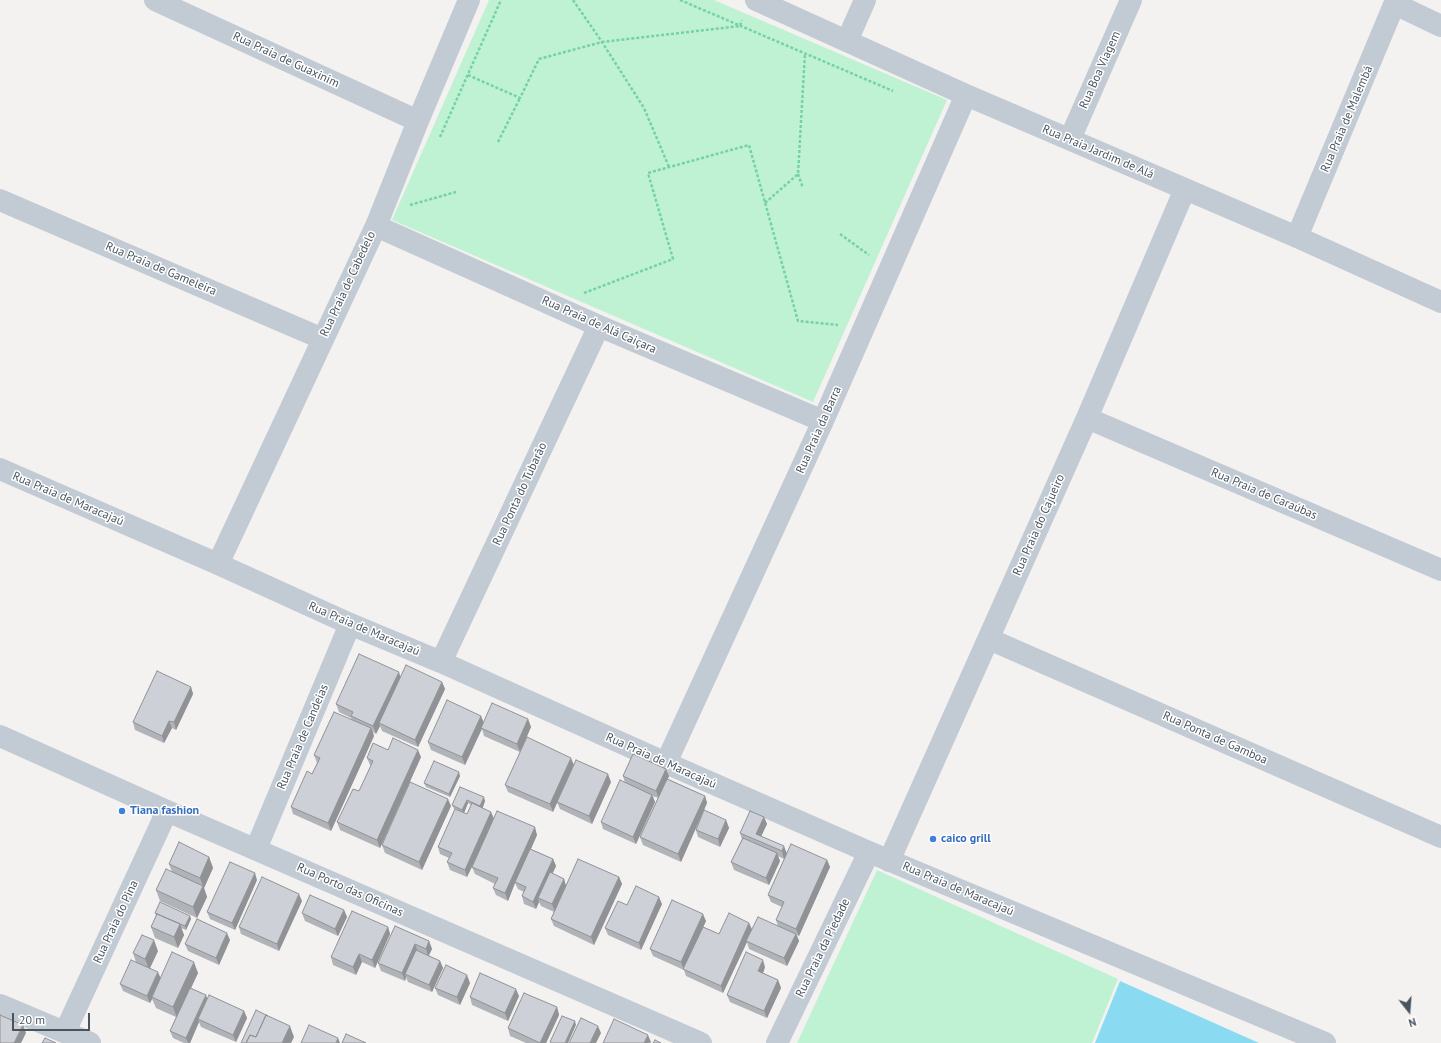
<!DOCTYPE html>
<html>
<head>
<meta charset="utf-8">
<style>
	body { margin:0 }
	#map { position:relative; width:1441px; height:1043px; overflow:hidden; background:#f4f1f1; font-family:"PT Sans",sans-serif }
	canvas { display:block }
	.north { position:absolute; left:1389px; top:991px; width:40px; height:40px; -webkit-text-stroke:3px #fff; paint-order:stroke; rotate:163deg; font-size:11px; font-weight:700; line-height:16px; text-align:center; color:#485460 }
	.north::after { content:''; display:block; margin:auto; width:14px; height:18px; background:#485460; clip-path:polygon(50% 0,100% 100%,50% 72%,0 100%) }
	.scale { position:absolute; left:12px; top:1013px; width:78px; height:18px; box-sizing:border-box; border:2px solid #485460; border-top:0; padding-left:5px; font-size:12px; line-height:14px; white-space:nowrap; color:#485460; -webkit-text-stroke:3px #fff; paint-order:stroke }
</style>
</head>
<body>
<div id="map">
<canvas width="1441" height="1043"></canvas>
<div class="north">N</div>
<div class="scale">20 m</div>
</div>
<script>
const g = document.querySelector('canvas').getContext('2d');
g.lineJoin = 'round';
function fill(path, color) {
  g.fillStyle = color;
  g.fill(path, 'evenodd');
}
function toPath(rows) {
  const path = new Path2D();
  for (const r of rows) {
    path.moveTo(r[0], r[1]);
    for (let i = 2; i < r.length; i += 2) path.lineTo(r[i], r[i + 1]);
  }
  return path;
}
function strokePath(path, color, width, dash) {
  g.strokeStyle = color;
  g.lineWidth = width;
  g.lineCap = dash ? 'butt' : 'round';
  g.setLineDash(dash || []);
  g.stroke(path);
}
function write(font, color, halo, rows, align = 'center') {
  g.font = font + ' "PT Sans",sans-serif';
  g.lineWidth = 3;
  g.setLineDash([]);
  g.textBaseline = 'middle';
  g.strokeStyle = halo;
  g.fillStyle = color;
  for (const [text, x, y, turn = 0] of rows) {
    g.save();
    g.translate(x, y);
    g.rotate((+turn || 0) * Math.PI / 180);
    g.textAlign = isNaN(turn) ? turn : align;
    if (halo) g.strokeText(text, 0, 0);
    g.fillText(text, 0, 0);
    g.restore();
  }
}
fill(toPath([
	[489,0,714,0,947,100,813,402,392,220],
	[877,870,1118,979,1092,1043,797,1043]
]), '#bff2d3');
fill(toPath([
	[1120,981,1259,1043,1095,1043]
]), '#8adbf1');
strokePath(toPath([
	[573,0,602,42,644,108,669,167],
	[680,0,893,91],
	[468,75,520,98,539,59,602,42,740,26,742,20],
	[440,137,501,0],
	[498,142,520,98],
	[798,174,803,188],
	[765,203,798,174,805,53],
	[410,205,456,192],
	[840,234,869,255],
	[584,293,673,259,648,173,749,145,798,321,838,325]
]), '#75d2a5', 2.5, [3, 2]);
strokePath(toPath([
	[155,0,418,121],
	[756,0,966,95,1297,237,1441,302],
	[1395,4,1441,26],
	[847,41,865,0],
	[1070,139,1131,0],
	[0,200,323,339],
	[376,226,599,326,823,421],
	[1297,237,1396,0],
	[1087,418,1441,570],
	[0,469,218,564,350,624,441,662,666,763,869,852,1325,1043],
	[218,564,376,226,418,121,469,0],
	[989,639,1441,837],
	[441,662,599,326],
	[0,736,167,811,701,1043],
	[666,763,823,421,966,95],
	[256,849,350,624],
	[889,861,1087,418,1185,189],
	[0,1005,90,1043],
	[65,1032,167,811],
	[777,1043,869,852]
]), '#c2cbd3', 22);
fill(toPath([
	[400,676,442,682,445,689,418,747,382,731,380,726,376,734,373,732,374,736,331,831,293,814,291,807,312,774,317,763,314,755,352,720,351,718,339,712,336,704],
	[191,687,193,694,176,730,172,728,164,743,135,730,133,722],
	[481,716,484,723,528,719,531,727,520,752,484,736,482,729,465,765,431,750,428,742],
	[388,750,421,757,380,848,340,830,337,822,359,791,371,766,370,765,367,758],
	[574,764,611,782,592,824,560,809,557,802,553,812,508,792,505,785],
	[460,776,450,797,426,787,424,783],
	[623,776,669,776,668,779,705,796,707,803,681,862,643,845,640,837,658,798,653,796,655,802,636,844,603,829,601,822,625,783],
	[460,787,485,801,482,808,491,812,494,819,537,835,531,849,553,859,556,866,552,874,564,879,566,886,619,877,622,884,594,945,554,926,551,919,554,912,541,906,539,902,536,909,524,904,522,896,524,892,518,889,515,883,508,901,496,895,493,888,495,884,475,874,472,867,467,877,450,870,447,862,449,858,440,854,438,847,455,809,454,809,452,805],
	[468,803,471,805,467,814,464,813],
	[451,806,422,870,385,853,382,845],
	[764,817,767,824,761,836,787,853,827,860,830,867,799,936,797,935,799,941,787,966,749,949,747,942,723,993,686,976,684,970,653,956,650,949,706,921,703,927,719,934,749,923,752,929,778,926,776,920,782,907,771,902,768,895,784,859,778,856,780,861,769,885,734,870,731,862,742,839,740,833],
	[726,820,729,828,720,847,698,837,696,830],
	[209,857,213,868,204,888,207,897,197,918,160,901,156,890,172,872,169,864],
	[257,880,235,930,210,919,207,912],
	[302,901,279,951,241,934,239,927],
	[662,904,641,950,608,935,605,928,627,905],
	[344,910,347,917,338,936,305,921,302,913],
	[155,913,190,916,191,919,186,930,181,928,184,935,178,948,155,938,151,927,156,916],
	[395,926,429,941,432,949,429,956,440,961,443,968,432,992,408,982,406,977,405,981,381,971,378,963],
	[388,927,390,934,375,968,362,962,356,975,333,965,331,957],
	[230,940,219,965,188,951,185,944],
	[158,951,150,968,160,978,198,973,191,988,206,995,207,1000,244,1011,247,1018,236,1042,201,1027,199,1022,190,1043,184,1043,173,1038,170,1031,176,1017,156,1008,152,999,150,1003,123,991,120,984,136,962,133,953],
	[765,967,763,973,778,980,781,988,767,1018,730,1002,727,995],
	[470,983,460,1005,438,995,435,988],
	[519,996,508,1021,472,1005,470,997],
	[557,1007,559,1015,546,1043,526,1043,510,1036,508,1028]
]), '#b0b3b8');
fill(toPath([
	[399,672,401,679,379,723,380,726,376,734,373,726],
	[442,682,445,689,418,747,415,740],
	[191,687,193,694,176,730,174,722],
	[481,716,484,724,465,765,462,757],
	[528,719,531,727,520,752,517,744],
	[169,721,172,728,164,743,162,736],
	[371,728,374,736,331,831,328,823],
	[418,750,421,757,380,848,377,840],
	[571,758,574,765,553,812,550,804],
	[666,769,669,776,659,799,656,791],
	[459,772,460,776,450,797,449,794],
	[608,774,611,782,592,824,589,816],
	[652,795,655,802,636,844,633,837],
	[705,796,707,803,681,862,678,854],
	[484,797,485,801,482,810,480,806],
	[448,799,451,806,422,870,419,862],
	[467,800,468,803,464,813,462,810],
	[491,812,494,819,467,877,465,870],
	[764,817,767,824,759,841,756,834],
	[726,820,729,828,720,847,718,839],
	[535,827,537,835,516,882,515,882,515,883,508,901,505,893],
	[784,846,787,854,784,859,782,851],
	[777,853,780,861,769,885,766,878],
	[209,857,213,868,204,888,207,897,197,918,193,907,203,886,200,878],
	[553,859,556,866,541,899,538,898,539,902,536,909,533,902],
	[827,860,830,867,799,936,796,929],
	[255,873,257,880,235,930,232,923],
	[619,877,622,884,594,945,591,937],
	[564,879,566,886,555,912,552,904],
	[299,894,302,901,279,951,277,944],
	[659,897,662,904,641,950,639,943],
	[344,910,347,917,338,936,335,929],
	[703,914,706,921,684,970,681,962],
	[190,916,191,919,186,930,185,926],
	[749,923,752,930,746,941,747,942,723,993,721,986],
	[180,924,184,935,178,948,174,937],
	[388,927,390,934,375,968,372,960],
	[227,933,230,940,219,965,216,958],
	[796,934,799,941,787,966,784,958],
	[154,940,158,951,149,970,145,959],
	[429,941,432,949,428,956,426,949],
	[415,944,418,952,405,974,406,977,405,981,402,973],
	[359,954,362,962,356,975,353,967],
	[763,960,765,967,761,979,758,971],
	[440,961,443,968,432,992,429,985],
	[194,962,198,973,177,1018,173,1007],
	[158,972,161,979,152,997,152,999,150,1003,147,996],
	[467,975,470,983,460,1005,457,997],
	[778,980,781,988,767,1018,764,1011],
	[516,989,519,996,508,1021,505,1013],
	[206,995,208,1002,198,1019,199,1022,190,1043,188,1043,186,1038],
	[557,1007,559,1015,546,1043,540,1043],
	[244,1011,247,1018,236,1042,233,1035],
	[575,1021,576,1025,568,1043,565,1043],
	[23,1025,26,1033,21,1043,14,1043],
	[290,1026,294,1037,291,1043,282,1043],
	[598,1026,601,1033,596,1043,590,1043],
	[648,1035,651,1042,650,1043,644,1043],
	[338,1038,340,1043,336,1043]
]), '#909296');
const building = toPath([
	[359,654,399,672,373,726,351,716,353,712,336,704,359,654],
	[406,665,442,682,415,740,379,723,406,665],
	[157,671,191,687,174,722,169,721,162,736,133,722,157,671],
	[447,700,481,716,462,757,428,742,447,700],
	[492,703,528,719,517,744,481,728,492,703],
	[334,712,371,728,328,823,291,807,307,771,312,774,320,758,314,755,334,712],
	[527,737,571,758,550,804,505,785,527,737],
	[393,738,418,750,377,840,337,822,353,789,359,791,373,761,367,758,373,743,388,750,393,738],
	[633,754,666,769,656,791,623,776,633,754],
	[576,760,608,774,589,816,557,802,576,760],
	[434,761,459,772,449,794,424,783,434,761],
	[667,779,705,796,678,854,640,837,667,779],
	[620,780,652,795,633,837,601,822,620,780],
	[410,782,448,799,419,862,382,845,410,782],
	[460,787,484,797,480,806,467,800,462,810,452,805,460,787],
	[472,803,491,812,465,870,447,862,452,853,438,847,455,809,467,814,472,803],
	[704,810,726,820,718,839,696,830,704,810],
	[497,811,535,827,505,893,493,888,498,878,472,867,497,811],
	[750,811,764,817,756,834,784,846,782,851,740,833,750,811],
	[743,838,777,853,766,878,731,862,743,838],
	[179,842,209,857,200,878,169,864,179,842],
	[791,844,827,860,796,929,776,920,784,902,768,895,791,844],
	[530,849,553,859,533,902,522,896,526,887,515,882,530,849],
	[578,859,619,877,591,937,551,919,578,859],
	[230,862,255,873,232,923,207,912,230,862],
	[166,869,203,886,193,907,156,890,166,869],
	[550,872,564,879,552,904,538,898,550,872],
	[262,877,299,894,277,944,239,927,262,877],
	[636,886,659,897,639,943,605,928,618,901,627,905,636,886],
	[310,895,344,910,335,929,302,913,310,895],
	[672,900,703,914,681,962,650,949,672,900],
	[160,902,190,916,185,926,155,913,160,902],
	[352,911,388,927,372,960,359,954,353,967,331,957,352,911],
	[729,913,749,923,721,986,683,969,703,927,719,934,729,913],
	[157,914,180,924,174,937,151,927,157,914],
	[758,917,796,934,784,958,746,941,758,917],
	[197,919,227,933,216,958,185,944,197,919],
	[395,926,429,941,426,949,415,944,402,973,378,963,395,926],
	[142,935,154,940,145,959,133,953,142,935],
	[416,950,440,961,429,985,405,974,416,950],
	[172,952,194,962,173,1007,152,997,172,952],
	[746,952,763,960,758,971,778,980,764,1011,727,995,746,952],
	[131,960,158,972,147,996,120,984,131,960],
	[446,965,467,975,457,997,435,988,446,965],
	[480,973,516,989,505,1013,470,997,480,973],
	[190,988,206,995,186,1038,170,1031,190,988],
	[524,993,557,1007,540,1043,508,1028,524,993],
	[209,995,244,1011,233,1035,198,1019,209,995],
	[256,1010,268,1016,266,1015,256,1037,250,1035,246,1043,241,1043,256,1010],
	[0,1015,23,1025,14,1043,0,1043,0,1015],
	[266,1015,290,1026,282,1043,246,1043,250,1035,256,1037,266,1015],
	[562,1016,575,1021,565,1043,552,1043,550,1042,562,1016],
	[581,1018,598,1026,590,1043,569,1043,581,1018],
	[614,1019,648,1035,644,1043,603,1043,614,1019],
	[309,1025,338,1038,336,1043,301,1043,309,1025],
	[346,1034,366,1043,342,1043,346,1034],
	[45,1038,56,1043,42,1043,45,1038],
	[655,1040,661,1043,653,1043,655,1040]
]);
fill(building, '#cdd0d6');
strokePath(building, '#909296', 1);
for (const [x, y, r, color] of [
	[122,811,4,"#3f7fe0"],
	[933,839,4,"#3f7fe0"]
]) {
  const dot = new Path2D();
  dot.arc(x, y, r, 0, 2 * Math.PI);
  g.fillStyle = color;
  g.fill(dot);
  strokePath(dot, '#fff', 1.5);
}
write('12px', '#485460', '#fff', [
	["Rua Praia de Guaxinim",286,60,25],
	["Rua Boa Viagem",1100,70,-66],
	["Rua Praia de Malembá",1347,119,-67],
	["Rua Praia Jardim de Alá",1098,152,23],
	["Rua Praia de Gameleira",161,269,23],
	["Rua Praia de Cabedelo",348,284,-65],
	["Rua Praia de Alá Caiçara",599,325,24],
	["Rua Praia da Barra",819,430,-66],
	["Rua Ponta do Tubarão",520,494,-65],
	["Rua Praia de Caraúbas",1264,494,23],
	["Rua Praia de Maracajaú",68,499,23],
	["Rua Praia do Cajueiro",1039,525,-66],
	["Rua Praia de Maracajaú",364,629,23],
	["Rua Praia de Candeias",303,737,-67],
	["Rua Ponta de Gamboa",1215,738,24],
	["Rua Praia de Maracajaú",661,761,24],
	["Rua Praia de Maracajaú",958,889,23],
	["Rua Porto das Oficinas",350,890,24],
	["Rua Praia do Pina",116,922,-65],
	["Rua Praia da Piedade",823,948,-64]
]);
write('bold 12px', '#366cbe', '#fff', [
	["Tiana fashion",130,811],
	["caico grill",941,839]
], 'left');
</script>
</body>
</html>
